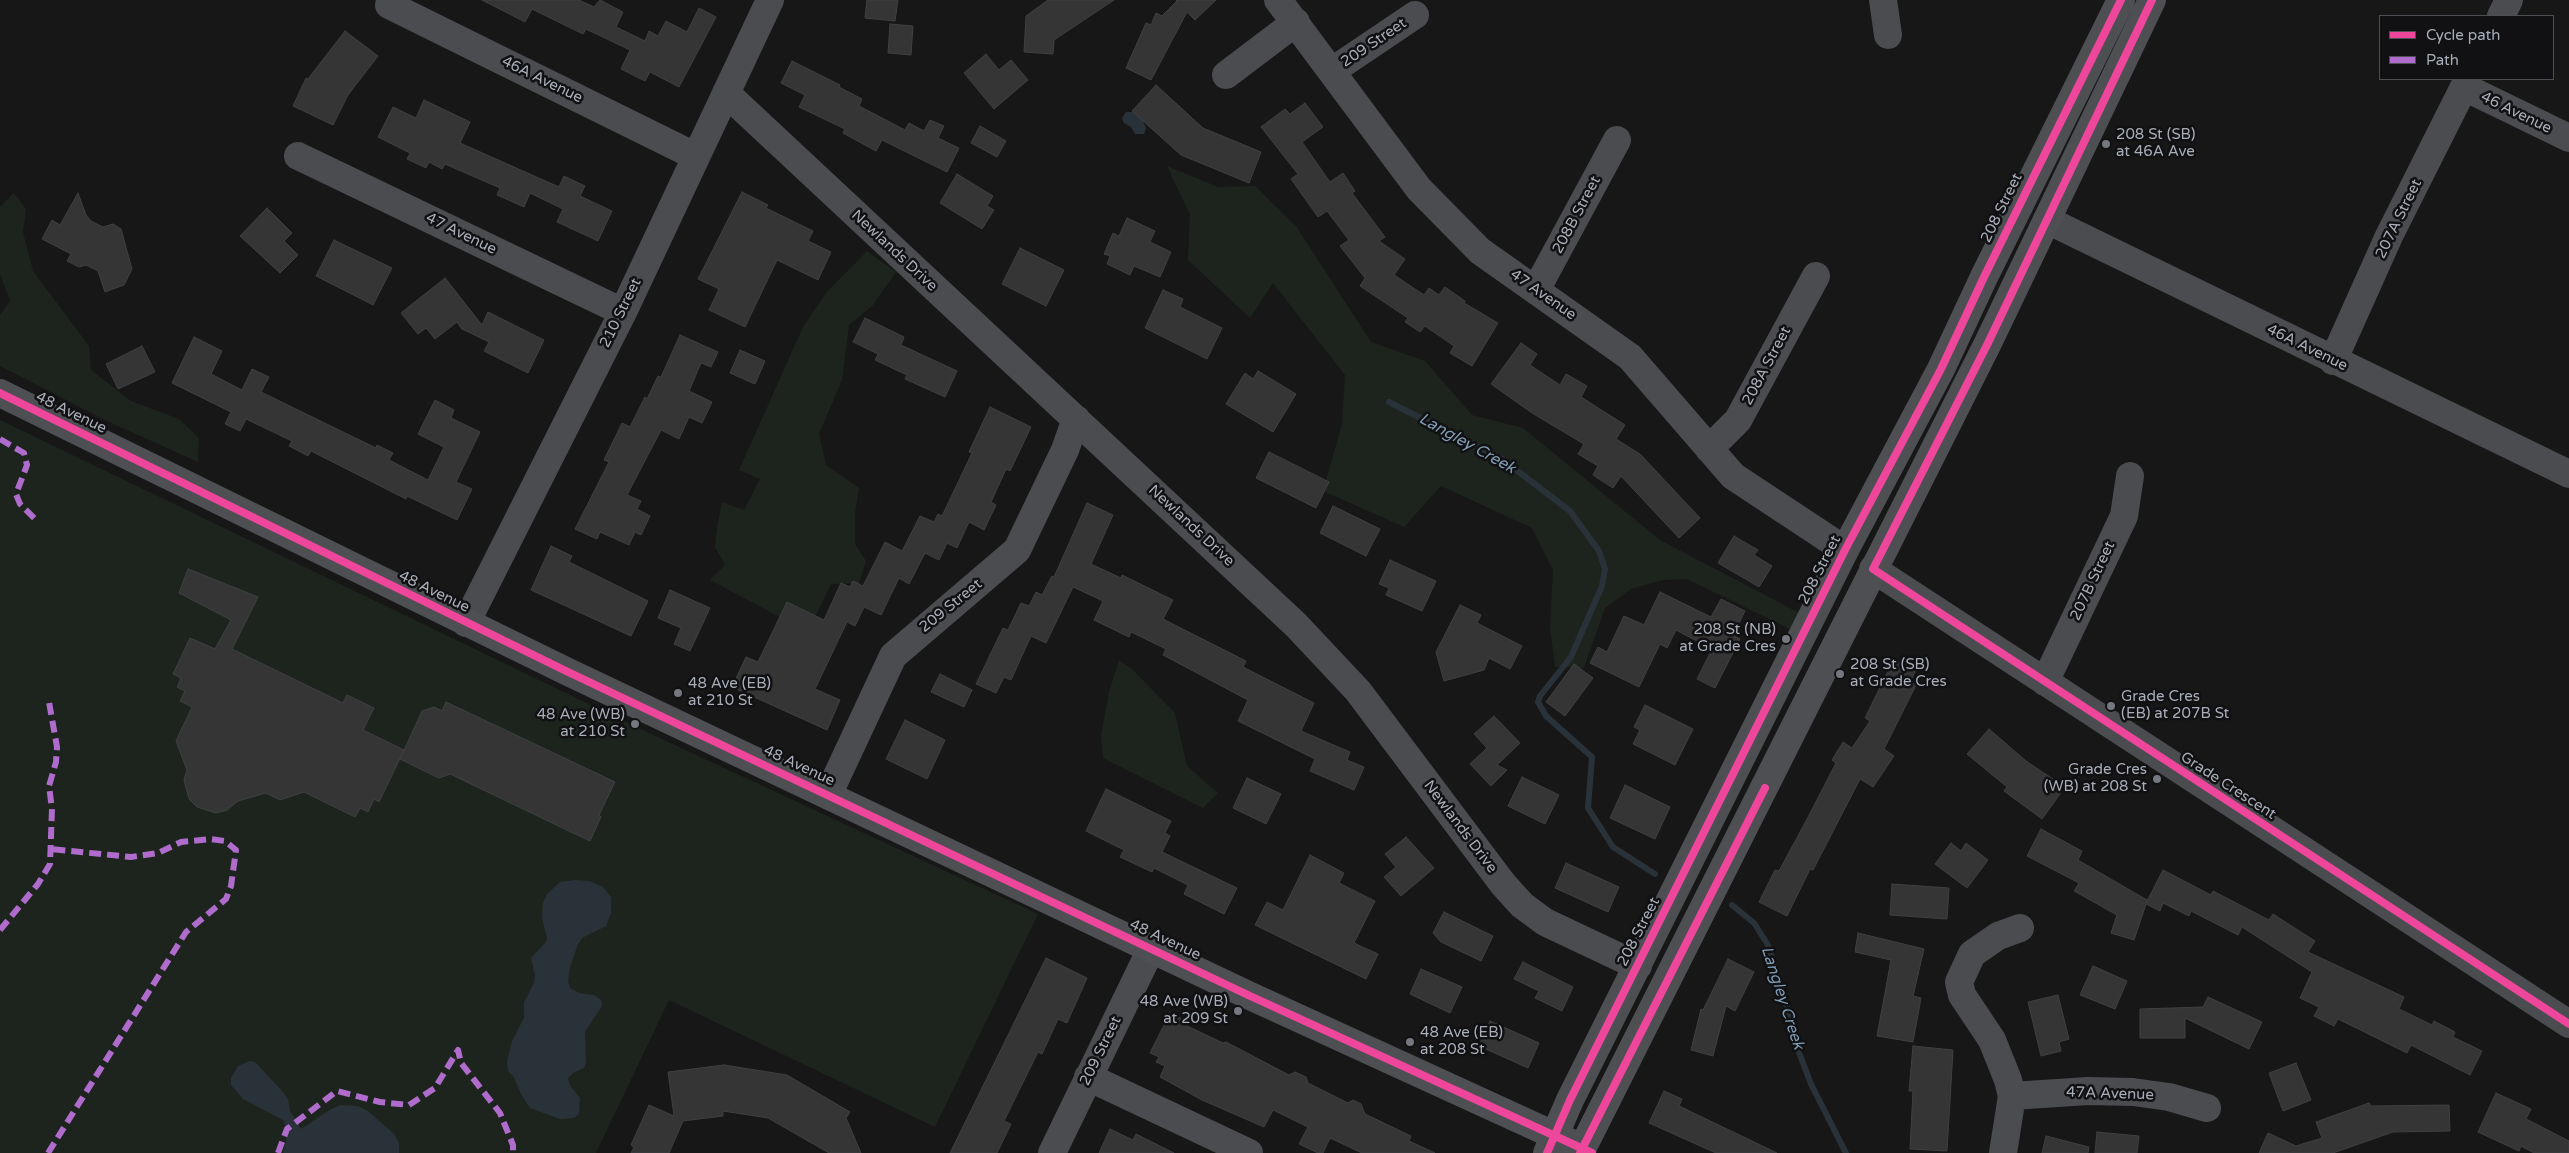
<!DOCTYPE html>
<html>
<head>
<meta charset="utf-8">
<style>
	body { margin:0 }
	#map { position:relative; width:2569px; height:1153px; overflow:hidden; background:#171717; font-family:"Varela Round",sans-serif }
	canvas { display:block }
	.legend { position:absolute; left:2379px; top:15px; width:175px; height:65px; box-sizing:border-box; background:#111113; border:1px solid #4d4f55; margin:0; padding:6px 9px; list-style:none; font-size:15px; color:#a8adb8 }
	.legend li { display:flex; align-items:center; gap:10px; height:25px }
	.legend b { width:25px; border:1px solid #4d4f55 }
</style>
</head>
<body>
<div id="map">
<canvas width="2569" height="1153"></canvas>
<ul class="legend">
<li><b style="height:6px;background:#ed469a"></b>Cycle path</li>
<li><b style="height:6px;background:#b06ccc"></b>Path</li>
</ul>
</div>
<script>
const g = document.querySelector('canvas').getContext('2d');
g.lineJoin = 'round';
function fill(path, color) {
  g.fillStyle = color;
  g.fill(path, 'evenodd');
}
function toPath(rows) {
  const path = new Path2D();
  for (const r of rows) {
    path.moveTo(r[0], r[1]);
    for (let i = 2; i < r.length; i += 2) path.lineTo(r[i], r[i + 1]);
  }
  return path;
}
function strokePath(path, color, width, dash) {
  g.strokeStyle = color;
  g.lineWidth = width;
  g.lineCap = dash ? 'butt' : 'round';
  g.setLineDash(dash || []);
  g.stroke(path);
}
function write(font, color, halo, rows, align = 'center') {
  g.font = font + ' "Varela Round",sans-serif';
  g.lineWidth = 5;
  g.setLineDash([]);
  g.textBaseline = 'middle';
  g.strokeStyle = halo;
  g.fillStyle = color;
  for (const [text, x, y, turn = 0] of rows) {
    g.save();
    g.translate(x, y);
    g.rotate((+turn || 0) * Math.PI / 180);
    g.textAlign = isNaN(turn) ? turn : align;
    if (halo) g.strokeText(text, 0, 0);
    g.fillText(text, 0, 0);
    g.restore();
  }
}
fill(toPath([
	[1167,166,1218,187,1255,186,1296,226,1371,342,1425,361,1472,415,1523,428,1660,540,1803,615,1794,631,1687,579,1663,580,1631,589,1605,608,1584,668,1555,667,1550,627,1553,570,1532,528,1441,486,1404,527,1323,491,1342,424,1345,375,1273,283,1250,318,1188,260,1190,215],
	[14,193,26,209,23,232,33,271,89,346,91,370,131,401,179,419,199,438,198,462,105,420,0,366,0,315,10,301,0,274,0,207],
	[867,251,896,272,873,305,849,325,842,380,819,434,826,465,859,488,855,512,855,544,866,561,859,583,831,584,808,632,710,580,725,565,715,547,717,528,722,502,744,510,760,479,739,470,803,327,826,293],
	[0,420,649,733,1038,914,935,1127,669,1000,596,1153,0,1153],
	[1119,660,1132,669,1175,713,1187,766,1218,793,1203,808,1103,758,1101,736,1109,692]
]), '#1d241e');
fill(toPath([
	[1126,112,1133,112,1142,119,1146,128,1144,134,1135,134,1131,127,1124,123,1122,118],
	[575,880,589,881,603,887,611,897,611,913,606,926,582,938,578,944,570,967,568,982,570,988,579,993,594,995,601,1000,602,1006,585,1032,586,1062,584,1068,573,1073,568,1078,570,1086,580,1098,579,1114,574,1118,560,1119,530,1108,521,1094,514,1077,508,1071,507,1062,512,1041,524,1018,524,1002,534,983,535,975,531,958,546,942,547,938,542,918,543,903,547,894,560,882],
	[250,1061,255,1062,283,1092,288,1099,290,1111,301,1129,331,1109,341,1105,358,1106,368,1111,395,1135,399,1144,399,1153,283,1153,288,1134,283,1120,243,1099,231,1085,231,1078,238,1066]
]), '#2a3239');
strokePath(toPath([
	[1389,402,1502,459,1570,511,1599,551,1605,569,1602,586,1571,657,1540,696,1538,702,1546,716,1592,757,1588,808,1613,847,1655,874],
	[1732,905,1754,923,1768,945,1790,1017,1795,1042,1811,1084,1846,1153]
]), '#2a3239', 6);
const building = toPath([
	[482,0,579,0,594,7,600,0,623,12,616,27,645,41,649,31,658,36,666,21,687,32,699,8,716,17,679,87,650,72,645,81,621,69,630,50,586,29,583,34,532,9,525,22,482,0],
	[867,0,898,0,895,21,865,18,867,0],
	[1048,0,1114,0,1054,40,1053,54,1024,52,1026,16,1048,0],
	[1176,0,1216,0,1195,20,1187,12,1151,80,1126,68,1146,23,1151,25,1156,13,1162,16,1177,1,1176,0],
	[890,24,913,26,911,55,888,53,890,24],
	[345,31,378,56,348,95,333,125,293,106,306,78,308,79,345,31],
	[986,54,999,70,1011,60,1028,80,994,109,964,73,986,54],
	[792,61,840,85,839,87,862,99,859,106,905,130,909,123,924,131,930,120,944,126,938,138,959,148,947,172,882,140,876,151,843,133,845,129,799,107,805,95,781,83,792,61],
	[1156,85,1203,128,1261,152,1249,183,1181,155,1132,111,1156,85],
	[424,100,470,122,460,143,559,187,564,176,585,186,580,196,612,211,598,241,557,222,563,209,530,193,524,207,497,195,500,188,445,164,442,169,429,162,426,168,407,159,410,153,378,137,393,107,416,118,424,100],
	[1305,103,1323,127,1302,142,1330,182,1343,173,1355,191,1352,193,1385,237,1379,241,1405,259,1394,275,1424,295,1429,288,1439,295,1445,287,1465,301,1464,303,1498,323,1472,366,1450,353,1454,346,1425,326,1420,332,1405,322,1408,318,1360,286,1365,278,1340,246,1349,240,1327,211,1318,217,1291,179,1298,174,1261,127,1285,109,1290,114,1305,103],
	[980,126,1006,141,997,157,971,143,980,126],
	[957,174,993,196,987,206,994,210,982,229,940,203,957,174],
	[742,192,768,205,766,208,813,231,808,241,831,252,818,280,777,260,745,327,709,310,719,289,698,279,742,192],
	[78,193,86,215,91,221,103,227,113,224,121,229,132,269,124,285,105,292,98,271,86,265,79,267,67,261,71,254,42,239,52,220,60,225,78,193],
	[267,208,292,233,284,241,298,255,280,273,240,236,267,208],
	[1127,218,1155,231,1150,242,1171,252,1160,277,1134,266,1130,275,1107,264,1110,256,1104,254,1113,233,1119,236,1127,218],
	[334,240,392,268,373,305,316,276,334,240],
	[1020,248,1064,270,1046,306,1002,284,1020,248],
	[445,278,482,325,488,312,544,340,528,373,484,351,489,342,462,329,457,322,435,339,426,328,418,334,401,313,445,278],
	[1163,290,1183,299,1180,307,1222,328,1207,359,1145,328,1163,290],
	[865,318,904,337,901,345,957,371,945,397,905,379,907,375,875,360,878,354,853,342,865,318],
	[680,335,718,352,711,367,701,363,689,391,712,402,702,423,689,417,679,439,661,430,627,495,641,501,637,509,650,516,641,535,635,532,629,545,600,532,597,539,575,529,609,462,604,460,622,423,630,427,645,397,647,399,658,376,661,377,680,335],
	[194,337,222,351,211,374,242,390,252,369,269,377,261,392,376,448,377,445,393,453,389,460,428,480,444,447,418,434,435,400,454,410,451,418,480,432,456,482,472,489,457,520,407,496,406,499,311,451,308,456,289,446,292,441,246,419,240,431,225,424,231,412,172,383,194,337],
	[1521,343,1537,354,1530,365,1560,385,1566,374,1587,386,1581,397,1625,425,1616,439,1640,454,1700,518,1679,538,1621,476,1613,488,1593,475,1598,466,1578,454,1584,444,1532,413,1491,384,1521,343],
	[142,346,155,372,118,389,106,364,142,346],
	[740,350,765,361,755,384,730,373,740,350],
	[1258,371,1296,394,1273,432,1226,404,1245,373,1253,379,1258,371],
	[990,407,1031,427,1010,471,1006,469,991,502,996,505,984,530,969,522,957,548,947,543,939,560,925,553,909,584,899,578,881,615,864,607,855,626,847,622,815,689,840,700,827,730,732,687,746,657,758,662,787,602,824,620,841,583,850,587,853,581,863,586,885,542,902,551,920,516,934,522,938,514,942,516,972,453,969,452,990,407],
	[1269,452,1329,482,1316,508,1256,478,1269,452],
	[1087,503,1113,515,1091,564,1121,578,1122,575,1173,600,1163,619,1246,661,1243,667,1314,703,1301,731,1350,752,1347,760,1364,767,1354,790,1310,771,1315,759,1238,721,1248,700,1163,655,1166,649,1131,632,1129,637,1094,620,1103,601,1073,587,1046,643,1031,636,1011,680,1004,677,996,693,976,684,1003,628,1008,630,1021,603,1029,606,1036,592,1042,595,1052,576,1054,577,1087,503],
	[1333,506,1380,529,1366,556,1320,533,1333,506],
	[1734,536,1758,550,1754,555,1772,566,1759,587,1718,563,1734,536],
	[551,546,572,556,569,562,648,601,631,636,531,590,551,546],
	[1390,560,1436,581,1422,611,1386,595,1389,588,1379,584,1390,560],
	[188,569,258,597,232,649,343,703,347,695,374,708,363,730,404,750,379,802,374,799,368,812,360,808,355,817,304,792,280,800,266,793,238,801,227,810,216,813,197,807,189,799,184,780,187,770,176,741,192,707,180,701,185,691,177,687,181,678,173,674,190,638,215,649,231,620,179,593,188,569],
	[670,590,710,608,690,651,674,644,681,628,658,618,670,590],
	[1660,592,1711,617,1721,599,1745,611,1733,635,1740,639,1715,688,1697,679,1712,649,1676,630,1667,648,1660,644,1639,687,1590,663,1598,647,1607,652,1624,616,1644,625,1660,592],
	[1460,605,1481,615,1477,623,1522,646,1510,669,1489,658,1484,670,1444,681,1436,652,1460,605],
	[1894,659,1916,670,1910,682,1916,685,1884,749,1894,756,1873,787,1860,779,1813,870,1810,869,1787,916,1759,902,1775,870,1779,871,1806,821,1836,763,1832,760,1843,742,1852,748,1870,721,1865,718,1894,659],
	[1574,664,1593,678,1565,716,1546,702,1574,664],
	[940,674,972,690,964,707,931,692,940,674],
	[446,702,615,782,599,815,601,817,590,841,450,774,439,778,400,759,422,711,434,707,442,711,446,702],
	[1645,705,1693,729,1675,765,1633,744,1640,730,1634,727,1645,705],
	[1494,716,1520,743,1497,765,1507,770,1491,786,1470,764,1487,748,1474,734,1494,716],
	[905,720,945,740,927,779,886,759,905,720],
	[1989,729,2026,761,2065,787,2042,819,2004,791,2007,787,1967,754,1989,729],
	[1522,777,1559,795,1545,824,1508,806,1522,777],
	[1247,778,1281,794,1266,824,1233,808,1247,778],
	[1625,785,1670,807,1655,839,1610,818,1625,785],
	[1106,789,1171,821,1165,833,1170,836,1162,852,1237,888,1224,914,1184,894,1188,885,1154,868,1152,872,1120,857,1124,850,1086,831,1106,789],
	[2041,829,2082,851,2078,860,2147,900,2146,903,2163,870,2211,895,2213,891,2269,920,2273,914,2315,941,2308,952,2404,997,2399,1009,2432,1025,2434,1021,2455,1032,2453,1037,2482,1051,2470,1075,2411,1045,2407,1053,2338,1019,2334,1026,2314,1016,2319,1007,2300,998,2312,972,2242,927,2238,935,2191,911,2189,916,2163,903,2160,911,2146,904,2134,940,2111,933,2117,915,2074,891,2079,883,2027,856,2041,829],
	[1406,837,1434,868,1401,896,1384,877,1396,867,1385,854,1406,837],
	[1951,843,1961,851,1966,843,1988,860,1967,888,1935,864,1951,843],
	[1310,855,1344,873,1339,883,1375,901,1354,943,1378,954,1366,979,1255,925,1267,902,1283,910,1310,855],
	[1566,863,1619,887,1608,912,1555,888,1566,863],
	[1892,884,1949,888,1947,919,1890,915,1892,884],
	[1444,912,1493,936,1481,961,1441,942,1433,933,1444,912],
	[1858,933,1924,949,1913,996,1921,998,1913,1042,1877,1036,1891,960,1855,952,1858,933],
	[1046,958,1087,978,1067,1023,1058,1019,1042,1054,1038,1052,1004,1121,1011,1124,997,1153,950,1153,1046,958],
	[1728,959,1754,972,1735,1011,1726,1006,1713,1056,1691,1050,1701,1009,1703,1010,1728,959],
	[1523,962,1573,987,1562,1011,1535,998,1539,991,1514,979,1523,962],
	[2093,966,2127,981,2115,1009,2080,995,2093,966],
	[1421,969,1462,987,1450,1013,1410,994,1421,969],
	[2058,995,2069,1039,2059,1042,2061,1051,2041,1056,2028,1002,2058,995],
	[2208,997,2262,1022,2249,1049,2185,1018,2185,1038,2140,1038,2140,1009,2203,1007,2208,997],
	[1170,1013,1184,1020,1185,1025,1223,1043,1226,1042,1289,1075,1295,1072,1306,1077,1308,1083,1348,1103,1353,1100,1361,1104,1365,1114,1411,1136,1409,1141,1435,1153,1362,1153,1330,1138,1323,1153,1318,1153,1299,1144,1308,1127,1273,1110,1264,1127,1202,1100,1160,1077,1165,1066,1156,1062,1159,1057,1150,1053,1170,1013],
	[1490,1021,1539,1043,1528,1068,1479,1046,1490,1021],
	[1913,1046,1953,1050,1947,1151,1910,1149,1913,1091,1909,1091,1913,1046],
	[2296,1063,2311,1100,2283,1111,2269,1073,2296,1063],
	[724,1065,787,1075,850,1112,846,1118,861,1153,829,1153,768,1118,723,1111,723,1116,683,1121,669,1153,631,1153,634,1147,631,1145,649,1105,674,1116,668,1072,724,1065],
	[1664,1091,1682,1099,1679,1106,1777,1153,1716,1153,1649,1123,1664,1091],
	[2496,1093,2531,1109,2526,1119,2569,1141,2569,1153,2534,1153,2521,1146,2519,1151,2478,1132,2496,1093],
	[2369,1103,2371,1106,2449,1105,2450,1131,2393,1132,2333,1153,2259,1153,2268,1133,2296,1146,2322,1138,2316,1122,2369,1103],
	[1110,1129,1133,1140,1136,1134,1174,1153,1099,1153,1110,1129],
	[2097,1132,2139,1136,2137,1153,2095,1153,2097,1132],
	[2046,1136,2089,1147,2088,1153,2042,1153,2046,1136]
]);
fill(building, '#353536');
strokePath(building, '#3f4043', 1);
strokePath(toPath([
	[1278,0,1419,189,1480,251,1630,357,1733,476,1845,550],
	[1883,0,1888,35],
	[389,5,695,156],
	[2501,16,2509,0],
	[1332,71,1415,15],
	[1226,75,1296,22],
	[2464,87,2569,138],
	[726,93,1296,625,1358,691,1503,884,1522,905,1545,922,1638,966],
	[298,156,623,312],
	[2047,220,2569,474],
	[1536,290,1617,140],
	[2333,361,2389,236,2468,79],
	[1709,449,1738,420,1816,276],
	[1873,569,2569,1024],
	[466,623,623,312,770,0],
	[2045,682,2124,516,2130,476],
	[828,795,893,656,1017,550,1065,450,1076,419],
	[1088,1077,1249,1153],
	[2012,1096,2088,1091,2133,1092,2169,1097,2207,1108],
	[1052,1153,1151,949],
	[2003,1153,2012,1096,2008,1080,1992,1040,1962,995,1959,982,1972,954,1998,936,2020,928]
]), '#4b4c50', 28);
strokePath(toPath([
	[0,393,566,671,1248,995,1582,1148],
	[1547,1153,1570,1100,1845,550,1941,369,1984,277,2121,0],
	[1580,1153,1988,343,2152,0]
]), '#4d4f52', 28);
strokePath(toPath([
	[0,439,24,453,27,465,16,494,20,504,38,522],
	[0,930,38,884,50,864,52,809,49,786,56,762,57,747,49,702],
	[48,1153,186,932,226,899,231,886,236,850,225,841,210,839,181,842,158,853,131,857,50,849],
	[278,1153,287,1129,337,1091,380,1102,409,1105,435,1088,458,1050,461,1063,500,1113,513,1145,513,1153]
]), '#b06ccc', 6, [12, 6]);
strokePath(toPath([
	[2152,0,1988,343,1873,569,2569,1024],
	[0,393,566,671,1248,995,1592,1153],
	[1547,1153,1570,1100,1845,550,1941,369,1984,277,2121,0],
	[1580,1153,1765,788]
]), '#ed469a', 8);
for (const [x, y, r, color] of [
	[2106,144,5,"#757880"],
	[1786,639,5,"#757880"],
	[1840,674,5,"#757880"],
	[678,693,5,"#757880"],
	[2111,706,5,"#757880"],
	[635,724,5,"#757880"],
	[2157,779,5,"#757880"],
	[1238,1011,5,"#757880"],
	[1410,1042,5,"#757880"]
]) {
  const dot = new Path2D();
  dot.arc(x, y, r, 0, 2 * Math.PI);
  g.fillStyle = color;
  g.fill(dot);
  strokePath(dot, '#111113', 2);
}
write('15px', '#a8adb8', '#111113', [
	["209 Street",1374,43,-34],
	["46A Avenue",542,80,26],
	["46 Avenue",2516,113,26],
	["208 Street",2002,208,-64],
	["208B Street",1577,215,-62],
	["207A Street",2399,219,-64],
	["47 Avenue",461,234,26],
	["Newlands Drive",894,251,43],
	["47 Avenue",1543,295,35],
	["210 Street",621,313,-64],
	["46A Avenue",2307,348,26],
	["208A Street",1767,366,-62],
	["48 Avenue",71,413,26],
	["Newlands Drive",1191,526,43],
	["208 Street",1820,570,-63],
	["207B Street",2093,581,-65],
	["48 Avenue",434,592,26],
	["209 Street",951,606,-39],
	["48 Avenue",799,766,25],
	["Grade Crescent",2228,786,33],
	["Newlands Drive",1460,827,53],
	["208 Street",1639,932,-63],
	["48 Avenue",1165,940,25],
	["209 Street",1101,1051,-64],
	["47A Avenue",2110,1094,2]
]);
write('15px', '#a8adb8', '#111113', [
	["208 St (SB)",2116,135],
	["at 46A Ave",2116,152],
	["208 St (NB)",1776,630,"right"],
	["at Grade Cres",1776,647,"right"],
	["208 St (SB)",1850,665],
	["at Grade Cres",1850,682],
	["48 Ave (EB)",688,684],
	["at 210 St",688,701],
	["Grade Cres",2121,697],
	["(EB) at 207B St",2121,714],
	["48 Ave (WB)",625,715,"right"],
	["at 210 St",625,732,"right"],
	["Grade Cres",2147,770,"right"],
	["(WB) at 208 St",2147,787,"right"],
	["48 Ave (WB)",1228,1002,"right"],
	["at 209 St",1228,1019,"right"],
	["48 Ave (EB)",1420,1033],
	["at 208 St",1420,1050]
], 'left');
write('italic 16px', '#7f9bb3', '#111113', [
	["Langley Creek",1467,444,29],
	["Langley Creek",1782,998,72]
]);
</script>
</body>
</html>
